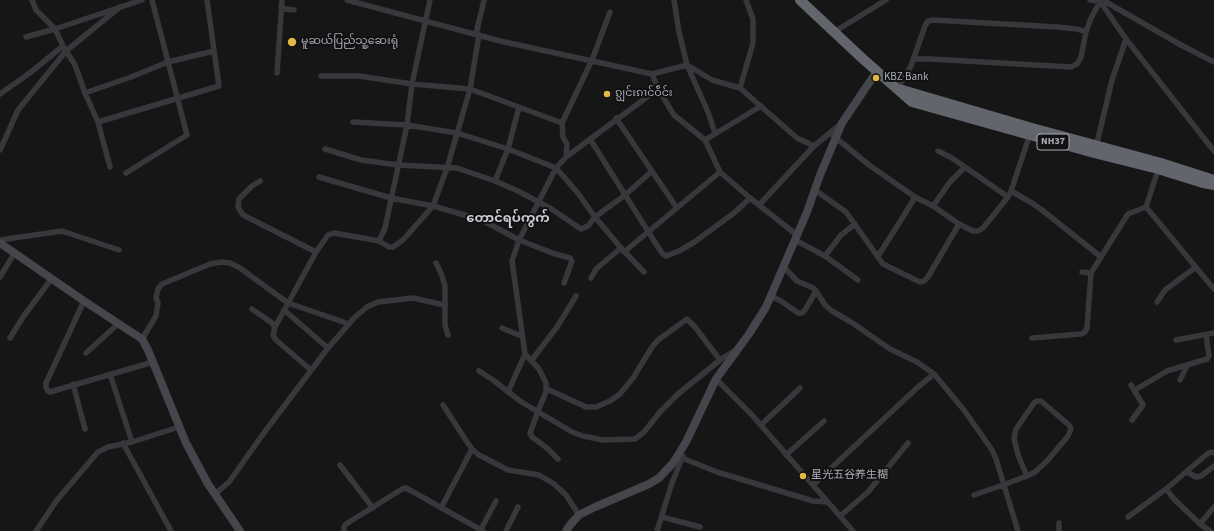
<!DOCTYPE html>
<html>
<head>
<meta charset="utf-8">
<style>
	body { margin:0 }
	canvas { display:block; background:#161617 }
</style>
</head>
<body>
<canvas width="1214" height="531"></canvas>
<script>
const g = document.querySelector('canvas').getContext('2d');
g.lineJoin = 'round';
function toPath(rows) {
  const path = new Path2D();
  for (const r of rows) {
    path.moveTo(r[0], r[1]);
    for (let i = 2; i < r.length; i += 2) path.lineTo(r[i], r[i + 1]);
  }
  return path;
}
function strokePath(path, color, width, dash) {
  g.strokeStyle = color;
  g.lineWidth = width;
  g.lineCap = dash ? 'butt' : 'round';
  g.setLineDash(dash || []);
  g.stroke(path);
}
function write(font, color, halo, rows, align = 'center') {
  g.font = font + ' "Source Sans 3","Noto Sans SC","Noto Sans Myanmar",sans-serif';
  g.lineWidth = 4;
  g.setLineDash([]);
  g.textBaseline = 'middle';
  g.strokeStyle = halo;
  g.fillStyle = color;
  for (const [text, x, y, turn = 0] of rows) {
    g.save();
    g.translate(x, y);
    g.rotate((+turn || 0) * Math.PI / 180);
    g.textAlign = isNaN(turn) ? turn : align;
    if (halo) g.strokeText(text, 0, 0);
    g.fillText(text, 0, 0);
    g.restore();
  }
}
strokePath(toPath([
	[32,0,36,10,55,29,63,46,75,65,85,93,98,122,110,167],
	[347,0,500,41,652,74,687,65,712,80,740,88,797,138,814,146],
	[674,0,679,32,687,65,708,112,715,133],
	[1090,0,1106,2,1181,45,1214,62],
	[1099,0,1126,39,1214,151],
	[281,7,285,9,294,10],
	[834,32,886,0],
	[1086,32,1091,18,1101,0],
	[476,34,484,0],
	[26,37,55,29,142,0],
	[277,73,282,0],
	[652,74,658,89,674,115,705,140,720,172,750,198,797,235],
	[321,76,359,76,412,84,470,89,562,123],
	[740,88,753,43,753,19,746,0],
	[897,89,911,66,925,26,928,21,933,20,1057,27,1077,29,1086,32,1081,57,1077,64,1071,67,930,59,914,59],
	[85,93,131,77,168,62,214,51],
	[0,94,31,72,63,46],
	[616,118,677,208],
	[98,122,219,86,207,0],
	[353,122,407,125,457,133,508,149,556,168,577,192,595,217,621,248,644,272],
	[830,133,869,165,915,197,933,206,959,224,973,231,978,231,983,228,1008,197,1011,191,1030,134],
	[590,139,656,244,662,253,666,256,679,251,693,243,734,213,750,198],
	[705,140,761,106],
	[1096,147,1112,80,1126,39],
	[325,149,361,160,398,165,457,168,495,181,518,191,550,208,581,229,588,226,595,217,625,195,651,172],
	[0,150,18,110,66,51,120,7],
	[938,151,952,158,1008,197],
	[566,157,567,144,563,137,562,123,592,60,610,12],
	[126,173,187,135,152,0],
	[319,177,391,198,433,206,482,220,519,240,555,254,570,258,572,261,564,283],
	[260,181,252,186,239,199,238,207,243,215,316,252],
	[495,181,508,149,519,107],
	[815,190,846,212,883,264,920,282,924,281,928,277,959,224],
	[1011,191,1032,203,1042,210,1101,257],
	[759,205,814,146,841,124],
	[933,206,950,182,965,167],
	[1146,207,1214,289],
	[0,240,62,231,119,250],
	[795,240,825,256,858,280],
	[379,241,385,228,407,125,412,84,430,0],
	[624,252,720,172],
	[825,256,841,235,855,224],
	[878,256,903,217,915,197],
	[436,263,441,273,445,286,445,325,448,335],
	[783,266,797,281,813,288,816,291,825,305,832,311,851,322,890,349,917,362,934,374,964,410,992,450,996,459,1018,531],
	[1082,272,1091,273,1128,214,1146,207,1159,167],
	[0,277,15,252],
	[591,278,596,269,621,248],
	[771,296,781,301,798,313,802,313,805,310,816,291],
	[84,301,46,383,46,388,48,391,50,392,153,362],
	[1157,302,1165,290,1196,267],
	[252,309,272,323,275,327,273,335,276,340,311,370],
	[284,310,328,348],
	[275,327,316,252,328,235,334,233,368,239,379,241,389,247,393,247,403,240,433,206,447,168,470,89,479,35],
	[502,328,521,336],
	[10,338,23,317,52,278],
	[1032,338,1081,334,1085,332,1087,328,1091,273],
	[142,339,156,316,158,303,156,298,158,289,162,284,210,264,221,262,230,263,240,268,288,303,349,324],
	[1176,340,1214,333],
	[86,353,119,323],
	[531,361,557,327,576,296],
	[479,371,493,380,520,401,572,432,583,436,603,440,635,439,644,432,660,412,678,394,720,360,734,351],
	[110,374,132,442],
	[716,379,752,415,853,531],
	[1180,380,1187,366],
	[73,384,85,429],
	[1131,385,1143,405,1132,420],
	[547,389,586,407,596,407,610,401,620,394,633,378,652,347,658,340,687,319,695,327,720,360],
	[1135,390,1167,371,1207,359,1209,356,1206,335],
	[508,392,525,354],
	[443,405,465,439,472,449,479,455,508,470,539,475,554,484,566,495,579,515],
	[761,425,800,388],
	[123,443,171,531],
	[786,455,824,421],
	[682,458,717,472,813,501,828,502],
	[558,459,547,448,532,437,530,433,538,411,546,392,546,383,539,369,525,354,512,261,519,240,556,168,566,157,658,89],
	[340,465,373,508],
	[1187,472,1196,477,1201,476,1214,466],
	[813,485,918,387,934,374],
	[1166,489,1174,499,1200,524,1210,531],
	[215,494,229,482,266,430,328,348,355,317,367,307,378,302,413,298,444,305],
	[974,495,1003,485,1027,476,1035,472,1047,461,1068,436,1071,429,1069,425,1041,401,1037,401,1034,403,1016,429,1014,438,1018,455,1027,476],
	[441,508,472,449],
	[840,516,868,492,908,443],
	[662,517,700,527],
	[1128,517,1166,489,1207,454,1211,452,1214,453],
	[1200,524,1214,507],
	[36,531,57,500,98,452,108,447,132,442,179,427],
	[344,531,344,527,346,524,402,489,406,488,483,531],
	[480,531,496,501],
	[506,531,518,507],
	[657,531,672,483,683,456],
	[1059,531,1059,523]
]), '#37373c', 5.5);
strokePath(toPath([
	[0,243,84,301,142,339,148,350,186,443,208,484,240,531],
	[566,531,570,525,579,515,595,507,649,484,659,478,673,463,686,442,716,379,749,334,766,307,807,212,820,175,842,123,877,71]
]), '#45464c', 8);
strokePath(toPath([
	[800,0,863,59,912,102,1094,153,1158,169,1203,183,1214,185],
	[899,89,1032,128,1161,163,1214,180]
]), '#63656d', 10);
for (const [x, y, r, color] of [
	[292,42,5,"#e2b843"],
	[876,78,4,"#e2b843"],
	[607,94,4,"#e2b843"],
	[803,476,4,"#e2b843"]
]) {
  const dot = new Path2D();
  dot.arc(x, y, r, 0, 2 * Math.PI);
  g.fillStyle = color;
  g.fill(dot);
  strokePath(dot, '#111112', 1.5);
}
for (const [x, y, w] of [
	[1053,142,32]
]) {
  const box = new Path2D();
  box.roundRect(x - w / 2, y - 8, w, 16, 3);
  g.fillStyle = '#111112';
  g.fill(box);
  strokePath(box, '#a9acb6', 1);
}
write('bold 10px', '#a9acb6', null, [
	["NH37",1053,142]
]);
write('11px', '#a9acb6', '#111112', [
	["မူဆယ်ပြည်သူ့ဆေးရုံ",301,42],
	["KBZ Bank",884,78],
	["ၵျွင်းၵၢင်ဝဵင်း",615,94],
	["星光五谷养生糊",811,476]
], 'left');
write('bold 13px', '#c9cbd3', '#111112', [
	["တောင်ရပ်ကွက်",508,219]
]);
</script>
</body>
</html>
